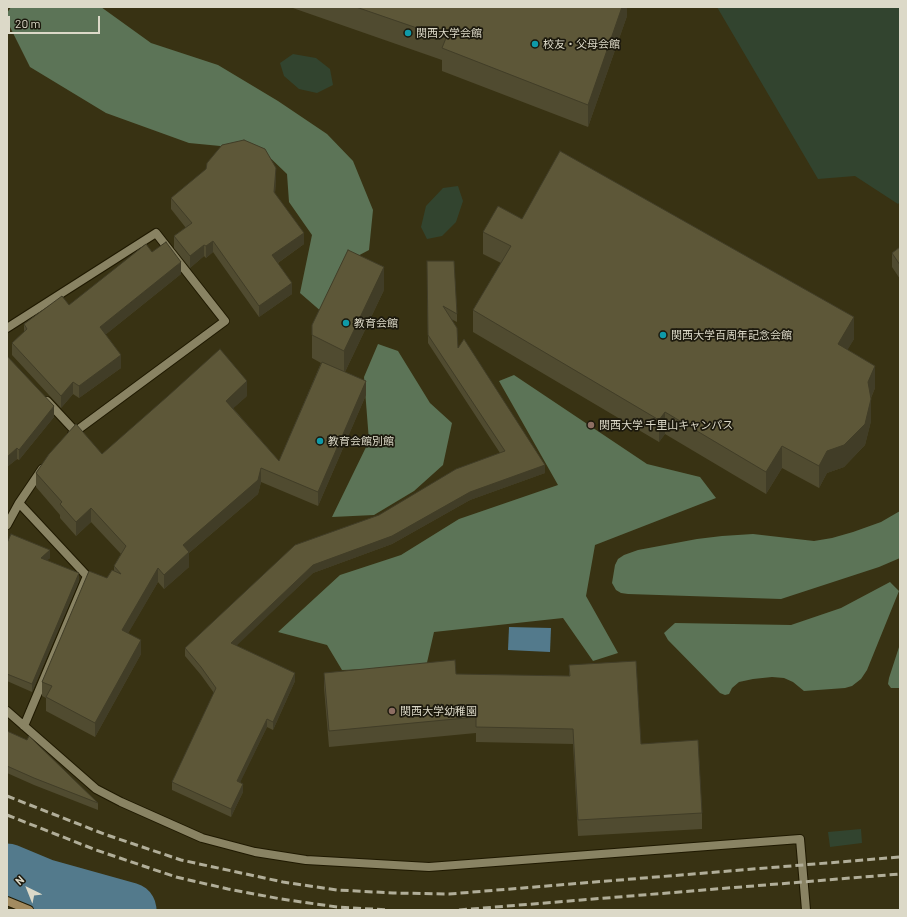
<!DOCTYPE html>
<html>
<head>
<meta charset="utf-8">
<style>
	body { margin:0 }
	#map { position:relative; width:907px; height:917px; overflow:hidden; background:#383213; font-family:Barlow,sans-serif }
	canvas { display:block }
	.frame { position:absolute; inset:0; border:8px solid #dcd9c8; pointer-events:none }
	.north { position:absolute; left:8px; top:869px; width:40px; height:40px; -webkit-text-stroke:3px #1c190d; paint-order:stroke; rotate:317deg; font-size:11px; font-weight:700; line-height:16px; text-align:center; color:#dcd9c8 }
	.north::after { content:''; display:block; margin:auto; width:14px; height:18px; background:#dcd9c8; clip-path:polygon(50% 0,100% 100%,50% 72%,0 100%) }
	.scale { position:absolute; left:8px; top:16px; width:92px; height:18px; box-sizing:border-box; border:2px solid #dcd9c8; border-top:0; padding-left:5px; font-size:12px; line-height:14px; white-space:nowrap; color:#dcd9c8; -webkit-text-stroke:3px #1c190d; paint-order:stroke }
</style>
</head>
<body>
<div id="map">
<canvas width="907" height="917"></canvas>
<div class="frame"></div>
<div class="north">N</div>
<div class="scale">20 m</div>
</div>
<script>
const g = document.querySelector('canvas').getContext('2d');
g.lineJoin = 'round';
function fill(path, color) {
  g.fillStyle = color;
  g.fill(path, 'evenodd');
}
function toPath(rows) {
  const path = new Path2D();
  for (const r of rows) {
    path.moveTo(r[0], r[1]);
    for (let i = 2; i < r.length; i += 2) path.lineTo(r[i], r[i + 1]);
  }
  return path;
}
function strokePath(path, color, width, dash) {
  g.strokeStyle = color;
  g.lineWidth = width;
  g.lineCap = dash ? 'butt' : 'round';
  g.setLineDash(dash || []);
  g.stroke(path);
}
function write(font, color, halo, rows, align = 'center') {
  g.font = font + ' Barlow,"Noto Sans JP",sans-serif';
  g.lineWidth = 3.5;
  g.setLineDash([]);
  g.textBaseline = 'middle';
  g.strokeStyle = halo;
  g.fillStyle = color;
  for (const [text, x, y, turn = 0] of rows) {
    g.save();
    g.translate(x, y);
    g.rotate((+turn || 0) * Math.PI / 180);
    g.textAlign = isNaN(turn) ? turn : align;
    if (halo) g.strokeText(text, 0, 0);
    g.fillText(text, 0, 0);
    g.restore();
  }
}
fill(toPath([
	[717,7,900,7,900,202,898,204,855,176,818,179],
	[293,54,316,58,330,69,333,85,317,93,299,89,284,76,280,63],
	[458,186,463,201,456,222,442,236,427,239,421,227,426,206,443,188],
	[861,829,862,843,830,847,828,832]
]), '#32442f');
fill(toPath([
	[11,7,101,7,151,43,218,65,278,101,327,134,353,161,373,210,369,250,352,259,323,313,300,293,312,235,289,202,287,174,262,150,189,143,106,113,30,67,7,21,7,13],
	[378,344,398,351,430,403,452,423,443,465,414,491,374,515,332,517,369,441,364,377],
	[514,375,647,464,700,477,716,498,595,545,586,596,618,653,593,661,563,618,434,632,426,667,342,670,327,645,278,632,340,575,401,555,459,519,558,485,499,381],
	[900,511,900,558,879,567,781,599,628,594,621,593,616,590,612,583,615,565,618,559,624,555,638,550,697,539,722,536,753,534,814,541,832,538,853,532,881,522],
	[890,582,899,591,867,670,861,679,852,686,845,688,804,691,793,682,784,678,772,677,753,679,739,682,732,688,729,694,725,695,720,693,668,640,664,633,675,623,791,625,841,608],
	[900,644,900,688,891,688,888,684,889,678]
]), '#5c7457');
fill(toPath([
	[509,627,551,628,550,652,508,650]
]), '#537a8c');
strokePath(toPath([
	[7,871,43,886,129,910]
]), '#537a8c', 55);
const street = toPath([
	[7,328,156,233,225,321,72,434],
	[47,401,75,431],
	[7,525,19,503],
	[7,711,96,789,121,802,202,838,255,852,306,860,429,867,800,839,806,910],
	[24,726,87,576,19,503,42,469]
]);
const secondary = toPath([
	[7,901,29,910]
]);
strokePath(street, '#1f1900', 10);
strokePath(secondary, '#1f1900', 10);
strokePath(street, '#898363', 8);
strokePath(secondary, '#a28b60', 8);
strokePath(toPath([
	[7,796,104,834,181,860,283,882,337,890,393,893,449,894,900,857],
	[7,815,96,850,176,877,228,889,281,899,337,907,388,910],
	[459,910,900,874]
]), '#b1ae99', 3, [8, 4]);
fill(toPath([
	[290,7,627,7,627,16,588,127,442,71,442,60],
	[276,179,275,194,304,244,278,263,292,294,259,317,213,252,206,258,204,256,190,268,174,248,174,236,186,228,171,209,171,198],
	[522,219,854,339,847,350,875,388,871,398,871,421,865,445,844,467,827,473,819,488,782,468,766,494,665,434,659,442,473,332,473,310,501,263,483,254,483,232],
	[900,247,900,279,892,267,892,253],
	[152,252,181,274,105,335,121,368,79,398,73,394,61,408,12,355,12,343,24,332,24,324,69,305],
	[427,261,457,314,457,322,451,319,458,348,545,473,470,500,392,544,313,573,236,645,295,681,273,730,267,727,240,782,243,792,231,817,172,790,172,782,214,693,201,675,185,656,185,648,379,515,500,453,428,343],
	[384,290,345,372,366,395,318,506,261,482,258,494,189,553,189,567,164,589,158,582,128,633,141,654,95,737,46,711,46,698,42,696,42,682,107,578,114,571,114,566,121,554,91,522,76,536,60,518,60,515,36,487,36,473,102,454,247,396,233,408,279,461,321,363,312,358,312,325],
	[7,356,54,417,19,460,17,459,7,467],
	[7,543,50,558,47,560,79,581,32,692,7,681],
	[569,665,641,744,702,813,702,829,578,836,573,744,476,742,476,733,329,747,324,688,324,673,456,674,569,676],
	[7,731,98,803,98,810,34,785,7,773]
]), '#504b30');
fill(toPath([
	[622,7,627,7,627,16,588,127,588,105],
	[276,168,276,179,274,204,274,192],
	[304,233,304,244,272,267,272,255],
	[213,241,213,252,206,258,206,246],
	[204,245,204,256,190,268,190,256],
	[181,262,181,274,100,339,100,327],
	[384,267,384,290,344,374,344,351],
	[292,283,292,294,259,317,259,306],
	[854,317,854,339,838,366,838,344],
	[121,355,121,368,79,398,79,386],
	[875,366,875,388,868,404,868,382],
	[247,381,247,396,226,415,226,401],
	[366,381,366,395,318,506,318,492],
	[73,382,73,394,61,408,61,396],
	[871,399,871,421,865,445,844,467,827,473,819,488,819,466,827,451],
	[54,406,54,417,19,460,19,450],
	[665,412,665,434,659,442,659,420],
	[782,446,782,468,766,494,766,472],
	[17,448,17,459,7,467,7,457],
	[545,465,545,473,470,500,392,544,313,573,231,651,231,643,313,565,470,492],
	[261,468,261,482,258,494,189,553,189,567,164,589,164,575,183,545],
	[91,508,91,522,76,536,76,522],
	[50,550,50,558,41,566,41,558],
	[158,568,158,582,122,644,122,630],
	[79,573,79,581,32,692,32,684],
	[141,640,141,654,95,737,95,723],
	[295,673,295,681,273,730,273,722],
	[267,719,267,727,237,789,237,781],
	[243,784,243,792,231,817,231,809]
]), '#413d27');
const building = toPath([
	[356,7,622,7,588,105,442,48,446,38,356,7],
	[244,140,265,149,276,168,274,192,304,233,272,255,292,283,259,306,213,241,206,246,204,245,190,256,174,236,192,223,171,198,206,169,207,163,222,145,244,140],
	[560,151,854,317,838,344,875,366,868,382,871,399,865,424,844,445,827,451,819,466,782,446,766,472,665,412,659,420,473,310,511,246,483,232,498,206,522,219,560,151],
	[166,242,181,262,100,327,121,355,79,386,73,382,61,396,12,343,27,329,24,324,62,296,69,305,146,244,152,252,166,242],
	[900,247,900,265,892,253,900,247],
	[348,250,384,267,344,351,312,335,312,325,348,250],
	[427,261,454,261,457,314,443,306,457,328,458,348,464,339,545,465,470,492,392,536,313,565,231,643,295,673,273,722,267,719,237,781,243,784,231,809,172,782,216,688,201,667,185,648,295,545,379,515,456,469,505,451,428,335,427,261],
	[220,349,247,381,226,401,279,461,322,362,366,381,318,492,261,468,258,480,183,545,189,552,164,575,158,568,122,630,141,640,95,723,46,697,52,686,42,682,89,571,107,578,112,570,121,574,114,566,126,546,91,508,76,522,60,504,62,502,36,473,49,454,76,424,102,454,168,396,220,349],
	[7,356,54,406,19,450,17,448,7,457,7,356],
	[11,534,50,550,41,558,79,573,32,684,7,674,7,543,11,534],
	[455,660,456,674,570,676,569,665,636,661,641,744,698,740,702,813,578,820,573,729,476,727,476,717,329,731,324,673,455,660],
	[7,731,27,740,29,736,98,803,34,778,7,766,7,731]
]);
fill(building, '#5d5738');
strokePath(building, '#413d27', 1);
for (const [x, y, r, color] of [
	[408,33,4,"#0f9aa8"],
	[535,44,4,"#0f9aa8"],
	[346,323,4,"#0f9aa8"],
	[663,335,4,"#0f9aa8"],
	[591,425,4,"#8d6e63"],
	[320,441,4,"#0f9aa8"],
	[392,711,4,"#8d6e63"]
]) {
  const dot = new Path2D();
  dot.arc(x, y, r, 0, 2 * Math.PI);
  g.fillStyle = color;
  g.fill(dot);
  strokePath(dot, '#1c190d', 1.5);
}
write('11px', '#dcd9c8', '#1c190d', [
	["関西大学会館",416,33],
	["校友・父母会館",543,44],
	["教育会館",354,323],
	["関西大学百周年記念会館",671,335],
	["関西大学 千里山キャンパス",599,425],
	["教育会館別館",328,441],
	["関西大学幼稚園",400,711]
], 'left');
</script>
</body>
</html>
